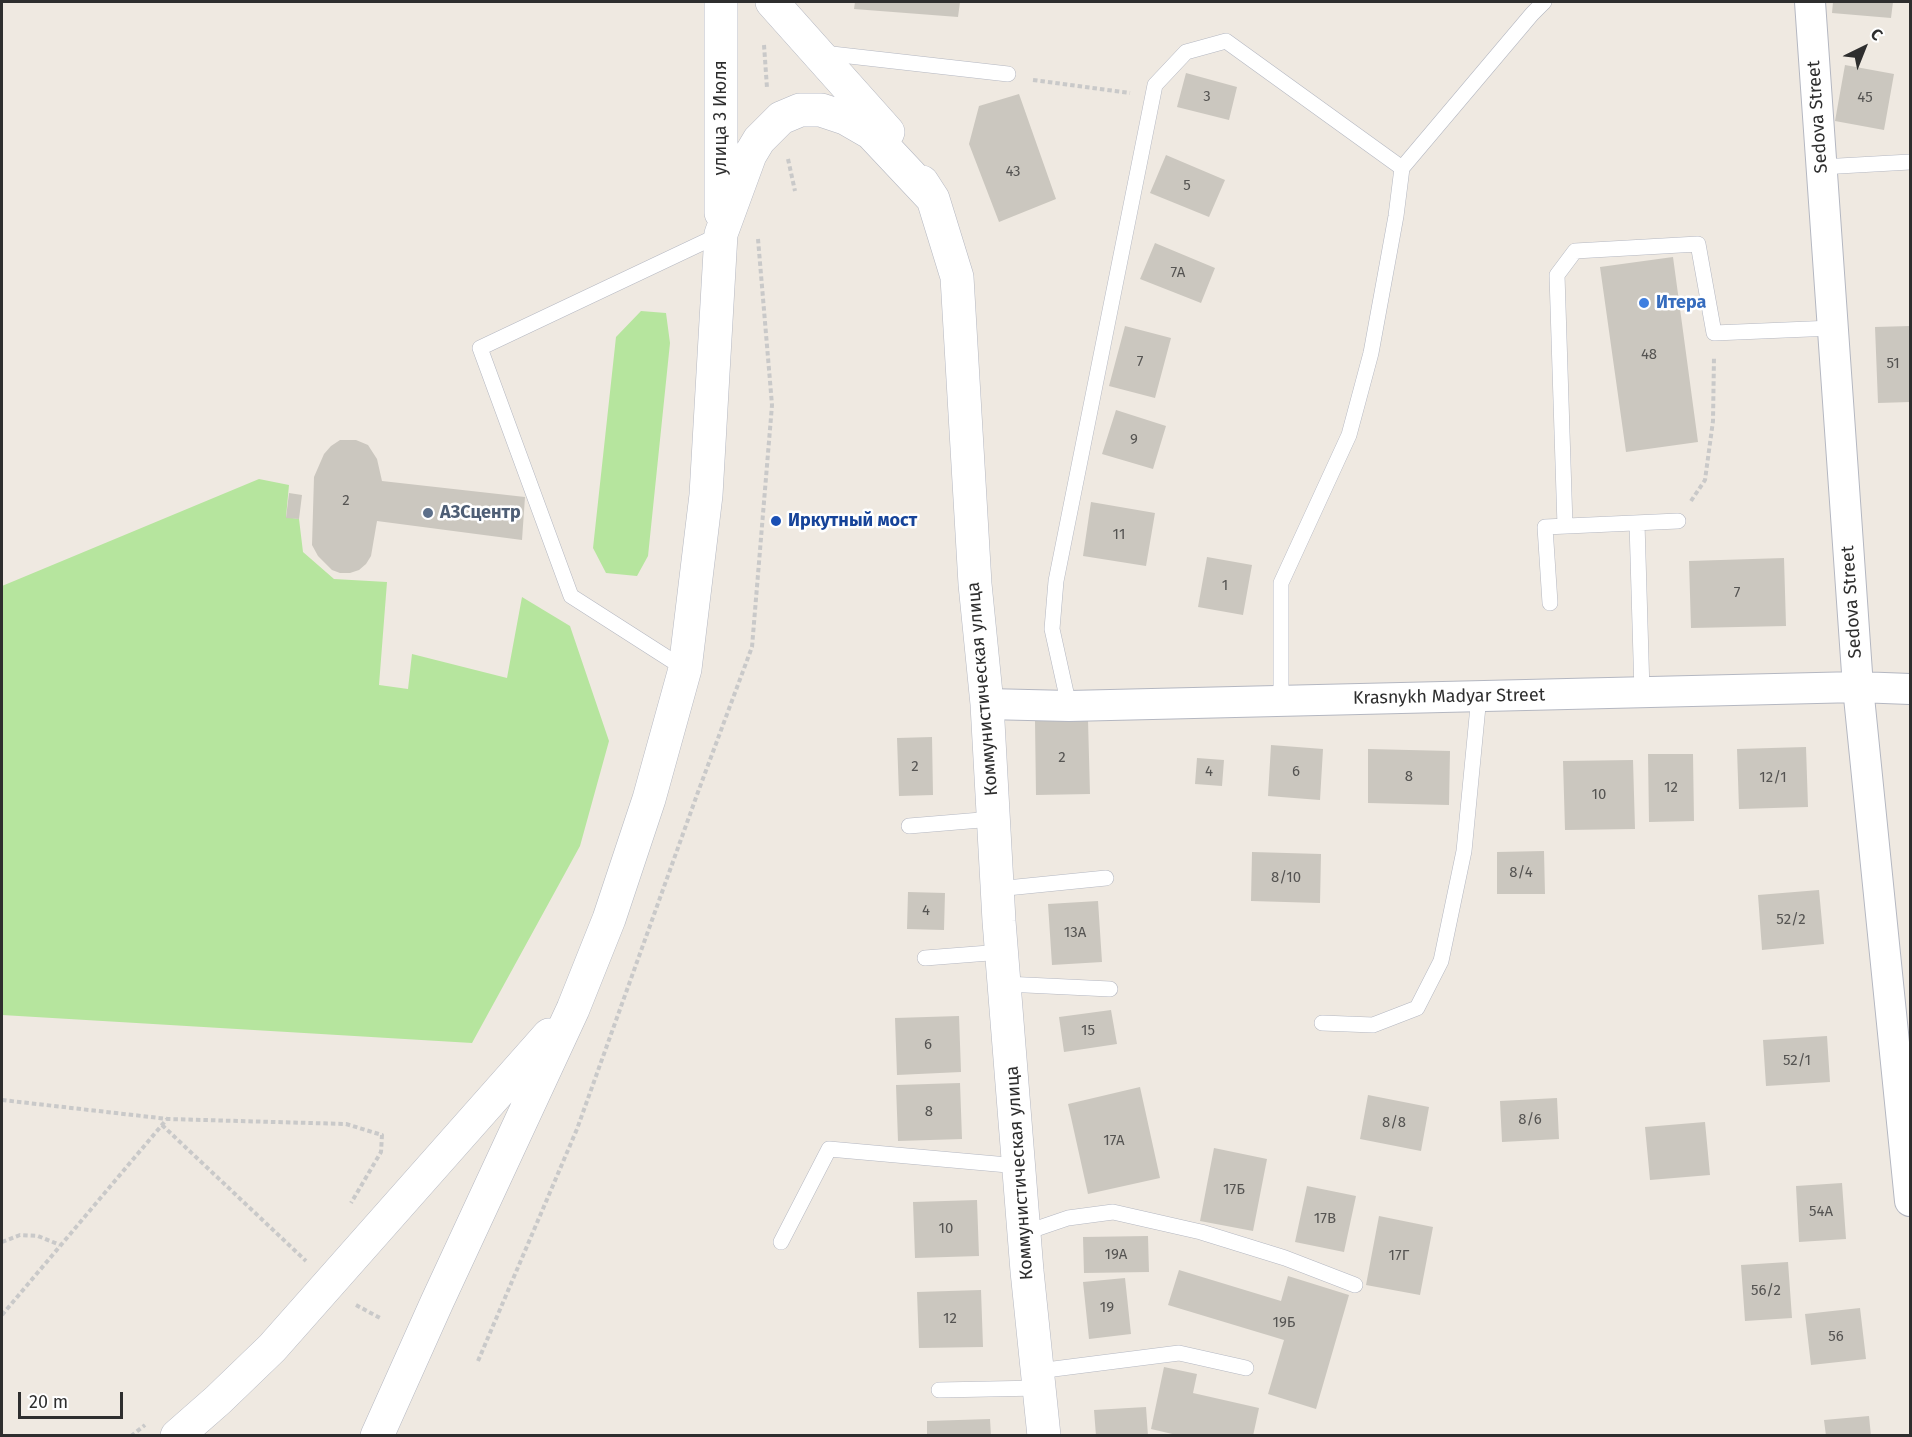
<!DOCTYPE html>
<html>
<head>
<meta charset="utf-8">
<style>
	body { margin:0 }
	#map { position:relative; width:1912px; height:1437px; overflow:hidden; background:#efe9e1; font-family:"Fira Sans",sans-serif }
	canvas { display:block }
	.frame { position:absolute; inset:0; border:3px solid #2e2e2e; pointer-events:none }
	.north { position:absolute; left:1834px; top:18px; width:60px; height:60px; -webkit-text-stroke:4px #fff; paint-order:stroke; rotate:43deg; font-size:16px; font-weight:700; line-height:24px; text-align:center; color:#2e2e2e }
	.north::after { content:''; display:block; margin:auto; width:21px; height:27px; background:#2e2e2e; clip-path:polygon(50% 0,100% 100%,50% 72%,0 100%) }
	.scale { position:absolute; left:18px; top:1392px; width:105px; height:27px; box-sizing:border-box; border:3px solid #2e2e2e; border-top:0; padding-left:8px; font-size:18px; line-height:21px; white-space:nowrap; color:#2e2e2e; -webkit-text-stroke:4px #fff; paint-order:stroke }
</style>
</head>
<body>
<div id="map">
<canvas width="1912" height="1437"></canvas>
<div class="frame"></div>
<div class="north">С</div>
<div class="scale">20 m</div>
</div>
<script>
const g = document.querySelector('canvas').getContext('2d');
g.lineJoin = 'round';
function fill(path, color) {
  g.fillStyle = color;
  g.fill(path, 'evenodd');
}
function toPath(rows) {
  const path = new Path2D();
  for (const r of rows) {
    path.moveTo(r[0], r[1]);
    for (let i = 2; i < r.length; i += 2) path.lineTo(r[i], r[i + 1]);
  }
  return path;
}
function strokePath(path, color, width, dash) {
  g.strokeStyle = color;
  g.lineWidth = width;
  g.lineCap = dash ? 'butt' : 'round';
  g.setLineDash(dash || []);
  g.stroke(path);
}
function write(font, color, halo, rows, align = 'center') {
  g.font = font + ' "Fira Sans",sans-serif';
  g.lineWidth = 5;
  g.setLineDash([]);
  g.textBaseline = 'middle';
  g.strokeStyle = halo;
  g.fillStyle = color;
  for (const [text, x, y, turn = 0] of rows) {
    g.save();
    g.translate(x, y);
    g.rotate((+turn || 0) * Math.PI / 180);
    g.textAlign = isNaN(turn) ? turn : align;
    if (halo) g.strokeText(text, 0, 0);
    g.fillText(text, 0, 0);
    g.restore();
  }
}
fill(toPath([
	[641,311,666,313,670,343,648,556,637,576,606,573,593,548,616,337],
	[259,479,289,485,286,517,299,519,303,552,334,579,387,582,379,685,408,689,412,654,507,678,522,597,570,626,609,741,580,846,472,1043,2,1015,2,586]
]), '#b6e59e');
fill(toPath([
	[855,2,960,2,958,17,854,9],
	[1833,2,1893,2,1891,18,1832,13],
	[1845,65,1894,74,1884,130,1835,121],
	[1186,73,1237,87,1229,120,1177,107],
	[1019,94,1056,199,999,222,969,144,979,106],
	[1166,155,1225,180,1209,217,1150,193],
	[1155,243,1215,268,1201,303,1140,279],
	[1673,257,1698,442,1626,452,1600,267],
	[1125,326,1171,338,1155,398,1109,386],
	[1910,326,1910,402,1878,403,1875,327],
	[1116,410,1166,426,1153,469,1102,454],
	[340,440,356,440,368,445,377,459,382,481,525,497,522,540,377,521,371,556,366,564,359,570,350,573,340,573,332,570,318,556,312,545,314,477,324,454,331,446],
	[289,493,302,495,299,519,286,518],
	[1091,502,1155,513,1146,566,1083,556],
	[1207,557,1252,565,1243,615,1198,607],
	[1784,558,1786,626,1691,628,1689,561],
	[1088,720,1090,794,1036,795,1035,721],
	[932,737,933,795,899,796,897,738],
	[1271,745,1323,749,1320,800,1268,796],
	[1806,747,1808,807,1739,809,1737,749],
	[1368,749,1450,751,1449,805,1368,803],
	[1648,754,1693,754,1694,821,1649,822],
	[1197,758,1224,760,1222,786,1195,784],
	[1633,760,1635,829,1565,830,1563,761],
	[1544,851,1545,894,1497,894,1497,852],
	[1252,852,1321,854,1320,903,1251,901],
	[1819,890,1824,944,1762,950,1758,895],
	[908,892,945,893,944,930,907,929],
	[1098,901,1102,962,1052,965,1048,904],
	[1111,1010,1117,1044,1064,1052,1059,1017],
	[959,1016,961,1072,897,1075,895,1018],
	[1827,1036,1830,1082,1766,1086,1763,1040],
	[960,1083,962,1139,898,1141,896,1085],
	[1140,1087,1160,1178,1088,1194,1068,1104],
	[1368,1095,1429,1107,1421,1151,1360,1139],
	[1557,1098,1559,1139,1502,1142,1500,1101],
	[1705,1122,1710,1175,1650,1180,1645,1127],
	[1214,1148,1267,1159,1253,1231,1200,1221],
	[1842,1183,1846,1239,1799,1242,1796,1186],
	[1307,1186,1356,1196,1344,1252,1295,1242],
	[977,1200,979,1256,915,1258,913,1202],
	[1379,1216,1433,1227,1420,1295,1366,1285],
	[1148,1236,1149,1272,1084,1273,1083,1237],
	[1788,1262,1792,1318,1745,1321,1741,1265],
	[1179,1270,1281,1301,1288,1276,1349,1295,1316,1409,1268,1394,1284,1340,1168,1305],
	[1125,1278,1131,1334,1089,1339,1083,1282],
	[981,1290,983,1347,919,1348,917,1292],
	[1860,1308,1866,1359,1811,1365,1805,1314],
	[1164,1367,1197,1374,1193,1393,1259,1408,1253,1436,1181,1436,1151,1429],
	[1146,1407,1148,1436,1096,1436,1094,1410],
	[1869,1416,1871,1436,1826,1436,1824,1420],
	[990,1419,991,1436,927,1436,927,1421]
]), '#cbc7bf');
const lane = toPath([
	[823,53,1008,74],
	[1821,167,1910,162],
	[1402,168,1532,14,1544,2],
	[1637,523,1642,692],
	[1565,526,1557,275,1575,251,1698,244,1714,333,1833,328],
	[1550,603,1545,527,1678,521],
	[685,669,571,596,480,348,721,234],
	[1069,706,1052,629,1056,581,1155,85,1186,52,1226,41,1402,168,1396,216,1371,353,1349,435,1281,583,1281,701],
	[909,826,993,819],
	[997,889,1106,878],
	[925,958,1002,952],
	[1005,984,1110,989],
	[1322,1023,1373,1025,1417,1008,1441,961,1464,851,1479,696],
	[1024,1233,1068,1218,1113,1212,1201,1232,1285,1258,1355,1285],
	[781,1242,829,1149,1019,1166],
	[1038,1371,1179,1353,1246,1368],
	[939,1390,1040,1388]
]);
const street = toPath([
	[1810,2,1858,687,1910,1201],
	[987,704,1069,706,1858,687,1910,689]
]);
const secondary = toPath([
	[721,2,721,213],
	[772,2,888,132],
	[922,182,933,199,957,277,975,584,987,704,999,921,1027,1271,1044,1436],
	[177,1436,218,1400,272,1348,549,1035],
	[377,1436,437,1302,573,1009,609,919,649,799,685,669,706,495,721,234,750,155,759,140,781,118,800,110,821,110,845,118,871,133,933,199]
]);
strokePath(lane, '#b4b7c1', 16);
strokePath(street, '#b4b7c1', 32);
strokePath(secondary, '#b4b7c1', 34);
strokePath(toPath([
	[764,45,767,88],
	[1033,80,1130,93],
	[788,159,795,191],
	[1691,501,1705,480,1713,421,1714,357],
	[2,1100,168,1119,346,1124,382,1135,381,1152,351,1203],
	[162,1125,306,1261],
	[2,1242,20,1235,38,1236,60,1245],
	[356,1305,380,1318],
	[2,1315,167,1119],
	[478,1361,577,1129,698,792,752,647,772,405,758,239],
	[131,1436,145,1425]
]), '#c9c9c9', 4, [4.5, 3]);
strokePath(lane, '#fff', 15);
strokePath(street, '#fff', 30);
strokePath(secondary, '#fff', 33);
for (const [x, y, r, color] of [
	[1644,303,6,"#3f7fe0"],
	[428,513,6,"#5c6f8a"],
	[776,521,6,"#1a4fb4"]
]) {
  const dot = new Path2D();
  dot.arc(x, y, r, 0, 2 * Math.PI);
  g.fillStyle = color;
  g.fill(dot);
  strokePath(dot, '#fff', 2);
}
write('15px', '#555452', null, [
	["3",1207,97],
	["45",1865,98],
	["43",1013,172],
	["5",1187,186],
	["7А",1178,273],
	["48",1649,355],
	["7",1140,362],
	["51",1893,364],
	["9",1134,440],
	["2",346,501],
	["11",1119,535],
	["1",1225,586],
	["7",1737,593],
	["2",1062,758],
	["2",915,767],
	["4",1209,772],
	["6",1296,772],
	["8",1409,777],
	["12/1",1773,778],
	["12",1671,788],
	["10",1599,795],
	["8/4",1521,873],
	["8/10",1286,878],
	["4",926,911],
	["52/2",1791,920],
	["13А",1075,933],
	["15",1088,1031],
	["6",928,1045],
	["52/1",1797,1061],
	["8",929,1112],
	["8/6",1530,1120],
	["8/8",1394,1123],
	["17А",1114,1141],
	["17Б",1234,1190],
	["54А",1821,1212],
	["17В",1325,1219],
	["10",946,1229],
	["19А",1116,1255],
	["17Г",1399,1256],
	["56/2",1766,1291],
	["19",1107,1308],
	["12",950,1319],
	["19Б",1284,1323],
	["56",1836,1337]
]);
write('18px', '#2e2e2e', '#fff', [
	["Sedova Street",1818,117,-94],
	["улица 3 Июля",721,118,-90],
	["Sedova Street",1852,602,-94],
	["Коммунистическая улица",983,689,-95],
	["Krasnykh Madyar Street",1449,697,-1],
	["Коммунистическая улица",1020,1173,-94]
]);
write('bold 18px', '#366cbe', '#fff', [
	["Итера",1656,303]
], 'left');
write('bold 18px', '#4e5e75', '#fff', [
	["АЗСцентр",440,513]
], 'left');
write('bold 18px', '#164399', '#fff', [
	["Иркутный мост",788,521]
], 'left');
</script>
</body>
</html>
